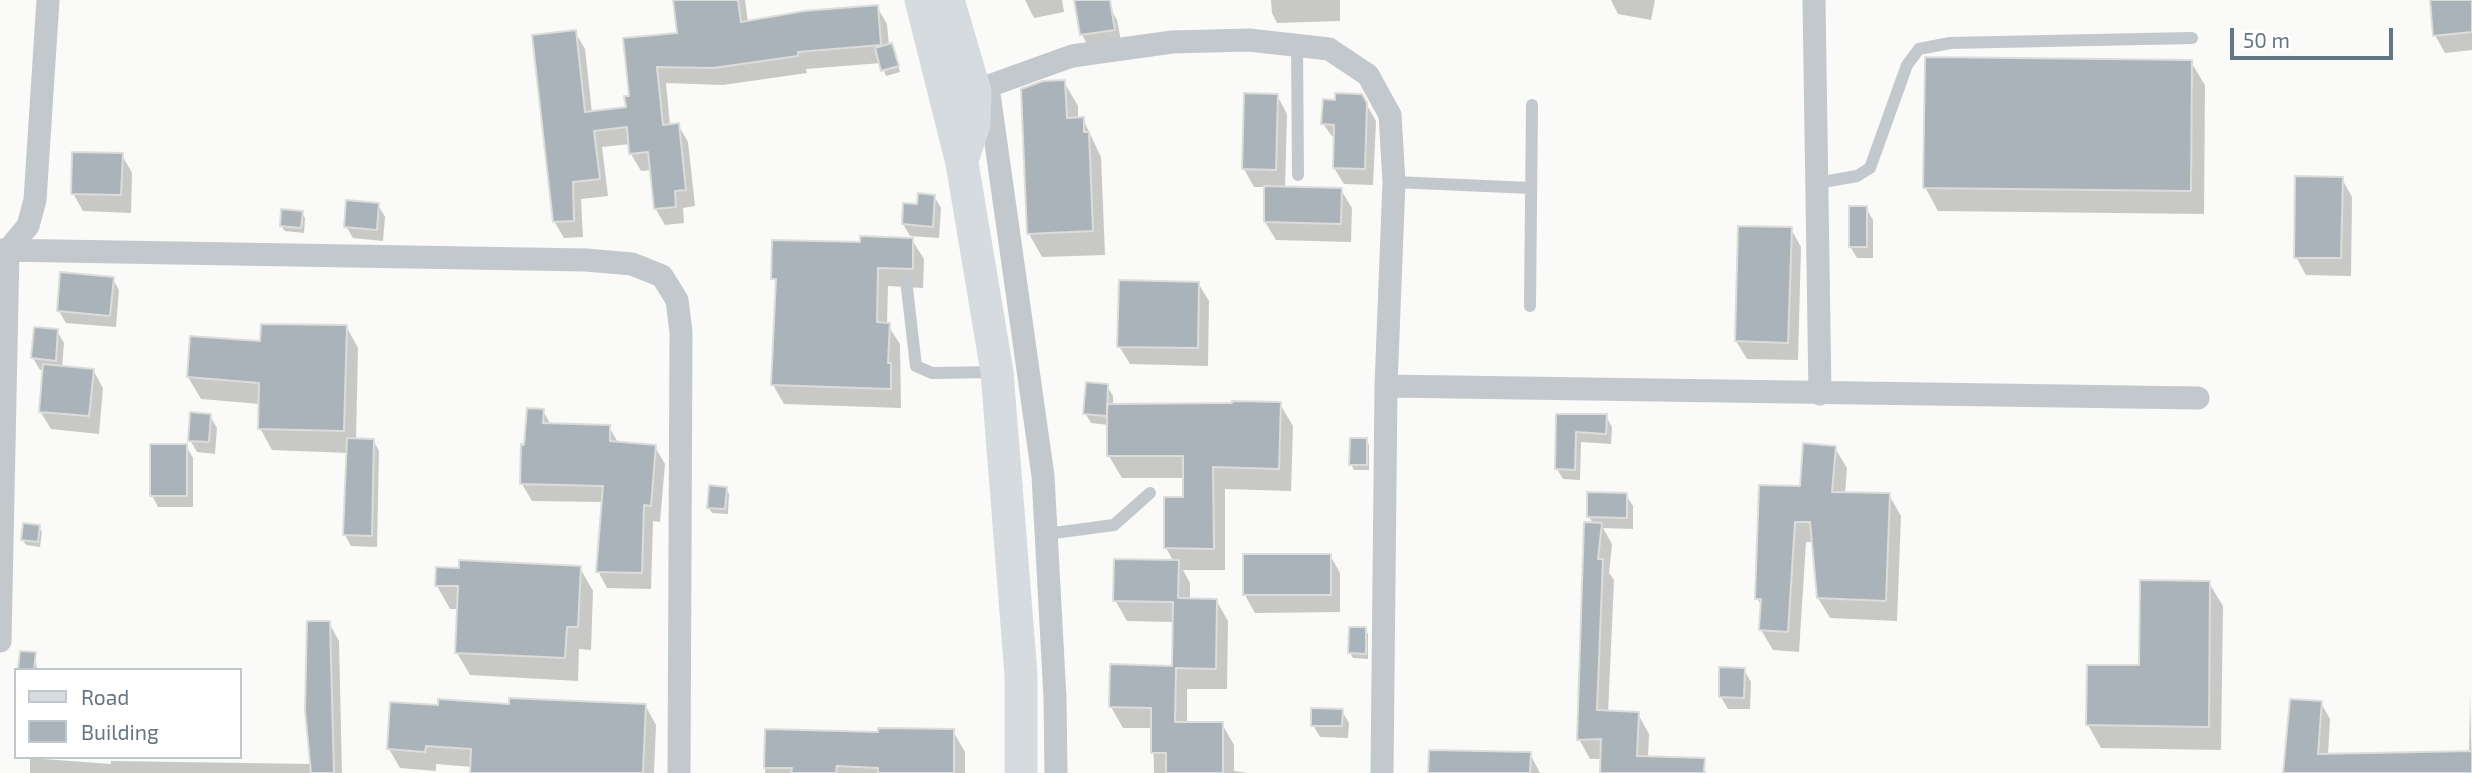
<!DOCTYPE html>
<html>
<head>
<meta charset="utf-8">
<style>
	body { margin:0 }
	#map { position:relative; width:2472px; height:773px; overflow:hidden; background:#fafaf8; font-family:"Exo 2",sans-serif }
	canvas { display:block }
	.legend { position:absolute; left:14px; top:668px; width:228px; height:91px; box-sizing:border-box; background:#fff; border:2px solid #c1c8cd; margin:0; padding:9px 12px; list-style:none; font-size:21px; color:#657683 }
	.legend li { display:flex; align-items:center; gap:14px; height:35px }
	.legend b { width:35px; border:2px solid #c1c8cd }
	.scale { position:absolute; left:2230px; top:28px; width:163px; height:32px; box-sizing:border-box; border:4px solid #657683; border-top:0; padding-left:9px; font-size:21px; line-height:24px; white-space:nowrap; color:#657683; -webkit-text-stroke:5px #fff; paint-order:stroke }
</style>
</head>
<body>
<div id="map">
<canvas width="2472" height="773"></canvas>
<ul class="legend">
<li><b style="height:9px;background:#d6dbdf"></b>Road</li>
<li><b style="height:19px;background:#aab3b9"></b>Building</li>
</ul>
<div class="scale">50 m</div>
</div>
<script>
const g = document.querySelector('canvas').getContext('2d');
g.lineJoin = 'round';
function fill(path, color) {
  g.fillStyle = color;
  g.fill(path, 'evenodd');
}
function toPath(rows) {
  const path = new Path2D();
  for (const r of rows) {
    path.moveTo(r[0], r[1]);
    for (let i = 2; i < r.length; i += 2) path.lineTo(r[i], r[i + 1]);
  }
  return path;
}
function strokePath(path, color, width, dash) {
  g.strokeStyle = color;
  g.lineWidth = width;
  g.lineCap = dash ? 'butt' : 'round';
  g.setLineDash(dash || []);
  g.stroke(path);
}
fill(toPath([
	[675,0,745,0,748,23,877,7,887,24,889,46,892,45,895,50,900,72,886,76,881,63,806,69,807,73,723,85,666,83,670,126,678,125,688,142,695,206,683,208,684,223,665,225,655,208,652,170,641,171,631,154,630,144,602,147,608,196,581,199,583,237,564,238,554,221,575,32,585,49,592,113,627,109,631,97,679,34],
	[1025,0,1062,0,1064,12,1034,18],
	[1271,0,1340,0,1340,21,1277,23,1272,13],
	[1611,0,1655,0,1651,20,1618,14],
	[2431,0,2472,0,2472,50,2445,53,2435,35],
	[1110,8,1117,20,1121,41,1089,47,1082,35],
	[2191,62,2205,85,2204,214,1938,211,1925,187],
	[1064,82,1078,106,1078,120,1083,119,1101,157,1105,255,1042,257,1029,234],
	[1277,95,1287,114,1285,189,1341,190,1352,208,1351,242,1276,240,1265,222,1266,187,1254,187,1244,169],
	[1361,95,1376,121,1373,185,1344,184,1334,168,1335,140,1323,124,1336,102],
	[122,155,132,173,131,213,83,211,73,193],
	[2342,179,2352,197,2351,276,2306,275,2296,257],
	[934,196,941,208,939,238,910,236,903,224,919,206],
	[378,205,385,217,383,241,353,238,346,226],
	[1866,208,1873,220,1873,258,1857,258,1850,246],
	[302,213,305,218,304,233,285,231,281,226],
	[1791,229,1801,247,1798,360,1747,359,1736,341],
	[912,240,924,259,923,288,888,286,887,324,900,344,901,408,784,404,773,385,778,286,773,278,862,244],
	[112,278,119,290,116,327,66,323,59,311],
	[1198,283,1209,301,1208,366,1130,364,1119,346],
	[346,326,358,348,356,440,373,440,379,451,377,547,351,546,345,535,348,453,272,450,260,428,260,404,201,399,188,377,262,343],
	[57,331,64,343,62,368,93,370,103,388,99,434,51,429,40,411,44,370,40,370,33,358],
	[1107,386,1113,396,1113,406,1280,404,1293,426,1291,491,1225,489,1225,570,1183,570,1190,583,1190,600,1216,600,1228,621,1227,689,1187,689,1187,724,1222,724,1234,745,1234,771,1248,773,1154,773,1153,728,1123,728,1111,707,1174,667,1175,622,1127,621,1115,600,1174,562,1166,548,1185,499,1185,478,1122,478,1109,456,1109,425,1091,423,1085,413],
	[543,411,551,425,609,427,619,444,655,447,665,464,660,522,653,521,651,589,607,588,598,571,603,502,532,501,522,484,526,446],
	[1558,415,1606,416,1612,427,1611,444,1581,442,1580,480,1563,479,1557,469],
	[210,416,217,428,215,454,197,452,190,440],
	[1366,440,1369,445,1369,470,1354,470,1351,464],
	[186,446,193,458,193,507,158,507,152,495],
	[1835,448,1847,468,1845,494,1889,495,1901,516,1897,621,1830,618,1818,598,1814,542,1806,542,1799,652,1773,650,1761,630,1762,607,1757,598,1802,488],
	[726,488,729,494,728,514,712,513,709,508],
	[1626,495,1633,506,1633,529,1603,528,1612,544,1609,573,1614,580,1608,713,1638,714,1649,734,1648,758,1699,760,1706,773,1602,773,1602,759,1590,759,1579,739,1593,524,1589,516],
	[38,526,42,532,40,547,26,545,23,540],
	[1330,555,1340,573,1340,612,1255,613,1245,595],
	[580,568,593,591,591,650,579,649,578,681,470,675,457,653,459,609,450,609,437,586],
	[2209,583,2223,606,2221,750,2101,748,2088,725,2141,667],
	[329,623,339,641,342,773,30,773,30,758,111,764,111,761,312,764],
	[1365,629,1368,634,1368,659,1353,658,1350,653],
	[35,654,37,670,21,670,20,668],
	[1744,670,1751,682,1750,709,1728,709,1721,697],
	[2470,695,2472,773,2285,773,2321,703,2330,719,2328,755,2469,753],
	[645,705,656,725,654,773,472,773,472,767,436,764,436,771,400,768,389,749,439,707],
	[1342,711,1349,723,1348,738,1320,737,1313,725],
	[767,731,880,734,953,731,965,752,965,773,765,773],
	[1530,754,1540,773,1430,773]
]), '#0003');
const building = toPath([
	[673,0,738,0,741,22,804,11,878,5,881,45,798,52,798,56,713,68,657,67,663,125,679,123,686,190,675,191,676,207,654,209,648,152,629,154,627,127,594,131,600,179,573,182,574,221,553,222,532,35,576,30,585,112,626,107,624,96,629,96,623,38,677,33,673,0],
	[1074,0,1110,0,1115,30,1080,35,1074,0],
	[2430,0,2472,0,2472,32,2433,36,2430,0],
	[892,43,899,66,881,71,875,48,892,43],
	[1925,57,2192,60,2191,191,1923,188,1925,57],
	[1065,80,1067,118,1084,117,1084,132,1089,132,1093,231,1027,234,1021,89,1043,81,1065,80],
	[1244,93,1278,94,1276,170,1242,169,1244,93],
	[1335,93,1362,94,1367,103,1365,169,1333,168,1334,125,1321,124,1323,99,1335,100,1335,93],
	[72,152,123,153,121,195,71,194,72,152],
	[2295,176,2343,177,2341,258,2294,258,2295,176],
	[1264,186,1342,188,1341,224,1264,222,1264,186],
	[918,193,935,195,933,227,902,224,903,203,917,204,918,193],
	[346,200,379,203,377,230,344,227,346,200],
	[1849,206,1867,206,1867,247,1849,247,1849,206],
	[281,209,303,211,301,228,280,226,281,209],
	[1738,226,1792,227,1788,343,1735,341,1738,226],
	[860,236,913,238,913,269,878,268,877,322,890,323,888,363,891,363,891,389,771,385,776,279,771,279,772,240,860,242,860,236],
	[60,272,114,277,110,316,57,311,60,272],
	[1119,280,1199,282,1198,348,1117,347,1119,280],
	[261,324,347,325,344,431,258,429,259,383,187,377,190,336,260,341,261,324],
	[34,327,58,329,56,361,31,358,34,327],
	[43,364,94,369,89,416,39,412,43,364],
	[1086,382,1108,384,1107,416,1083,414,1086,382],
	[1232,401,1281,402,1279,469,1213,467,1214,549,1164,548,1164,497,1183,497,1183,456,1107,456,1107,404,1232,403,1232,401],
	[527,408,544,409,543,423,610,425,610,441,656,445,651,506,644,505,642,573,596,572,603,486,520,484,521,444,524,445,527,408],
	[190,412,211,414,209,442,188,441,190,412],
	[1556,414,1607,414,1606,434,1576,432,1575,470,1555,469,1556,414],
	[347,438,374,439,372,536,343,535,347,438],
	[1350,438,1367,438,1367,465,1349,465,1350,438],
	[1803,443,1836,446,1832,492,1890,493,1886,601,1817,598,1810,522,1795,522,1788,632,1759,630,1761,599,1755,599,1759,485,1800,486,1803,443],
	[150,444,187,444,187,496,150,496,150,444],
	[709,485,727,487,725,509,707,508,709,485],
	[1587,492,1627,493,1627,518,1587,517,1587,492],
	[1584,522,1602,523,1598,559,1603,559,1597,710,1639,712,1637,756,1705,758,1704,773,1600,773,1601,739,1577,740,1584,522],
	[23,523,40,525,38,542,21,540,23,523],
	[1243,554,1331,554,1331,595,1243,595,1243,554],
	[1114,559,1179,560,1178,598,1217,599,1216,669,1176,668,1175,722,1223,722,1223,773,1166,773,1166,753,1151,753,1151,708,1109,707,1110,664,1172,666,1173,602,1113,601,1114,559],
	[459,560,581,566,578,627,567,627,565,658,455,653,458,586,435,586,436,567,459,568,459,560],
	[2140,580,2210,581,2209,727,2086,725,2087,665,2139,665,2140,580],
	[307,621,330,621,334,773,311,773,305,710,307,621],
	[1349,627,1366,627,1366,654,1348,653,1349,627],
	[20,651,36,652,34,670,18,669,20,651],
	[1719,667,1745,668,1744,698,1719,697,1719,667],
	[509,698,646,704,643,773,470,773,471,749,426,746,425,752,387,749,390,702,438,705,438,699,509,704,509,698],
	[2290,699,2322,701,2318,754,2472,751,2472,773,2283,773,2290,699],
	[1311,708,1343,709,1342,726,1311,726,1311,708],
	[878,728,954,729,954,773,878,773,878,768,837,766,836,773,791,773,792,768,764,768,765,729,878,732,878,728],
	[1429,750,1531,752,1530,773,1428,773,1429,750]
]);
fill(building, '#aab3b9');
strokePath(building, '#dcdcda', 2);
strokePath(toPath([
	[1297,45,1298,175],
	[1394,182,1531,188],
	[1817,183,1857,176,1870,168,1907,65,1919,49,1950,43,2192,38],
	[906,280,916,366,932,373,997,372],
	[1530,306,1532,105],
	[1046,534,1114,525,1150,493]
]), '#c3c8cc', 12);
strokePath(toPath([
	[1814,0,1820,394],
	[988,87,1043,476,1055,698,1056,773],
	[961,96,1072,56,1172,42,1249,40,1329,49,1368,75,1390,115,1394,182,1386,386,1382,773],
	[0,250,586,260,632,264,662,276,677,300,681,332,679,773],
	[1386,386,2198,398],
	[0,641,8,250,28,226,35,200,48,0]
]), '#c3c8cc', 23);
strokePath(toPath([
	[921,0,962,163,997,372,1021,675,1021,773],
	[948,0,975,92,974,124,962,160]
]), '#d6dbdf', 33);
</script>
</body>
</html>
